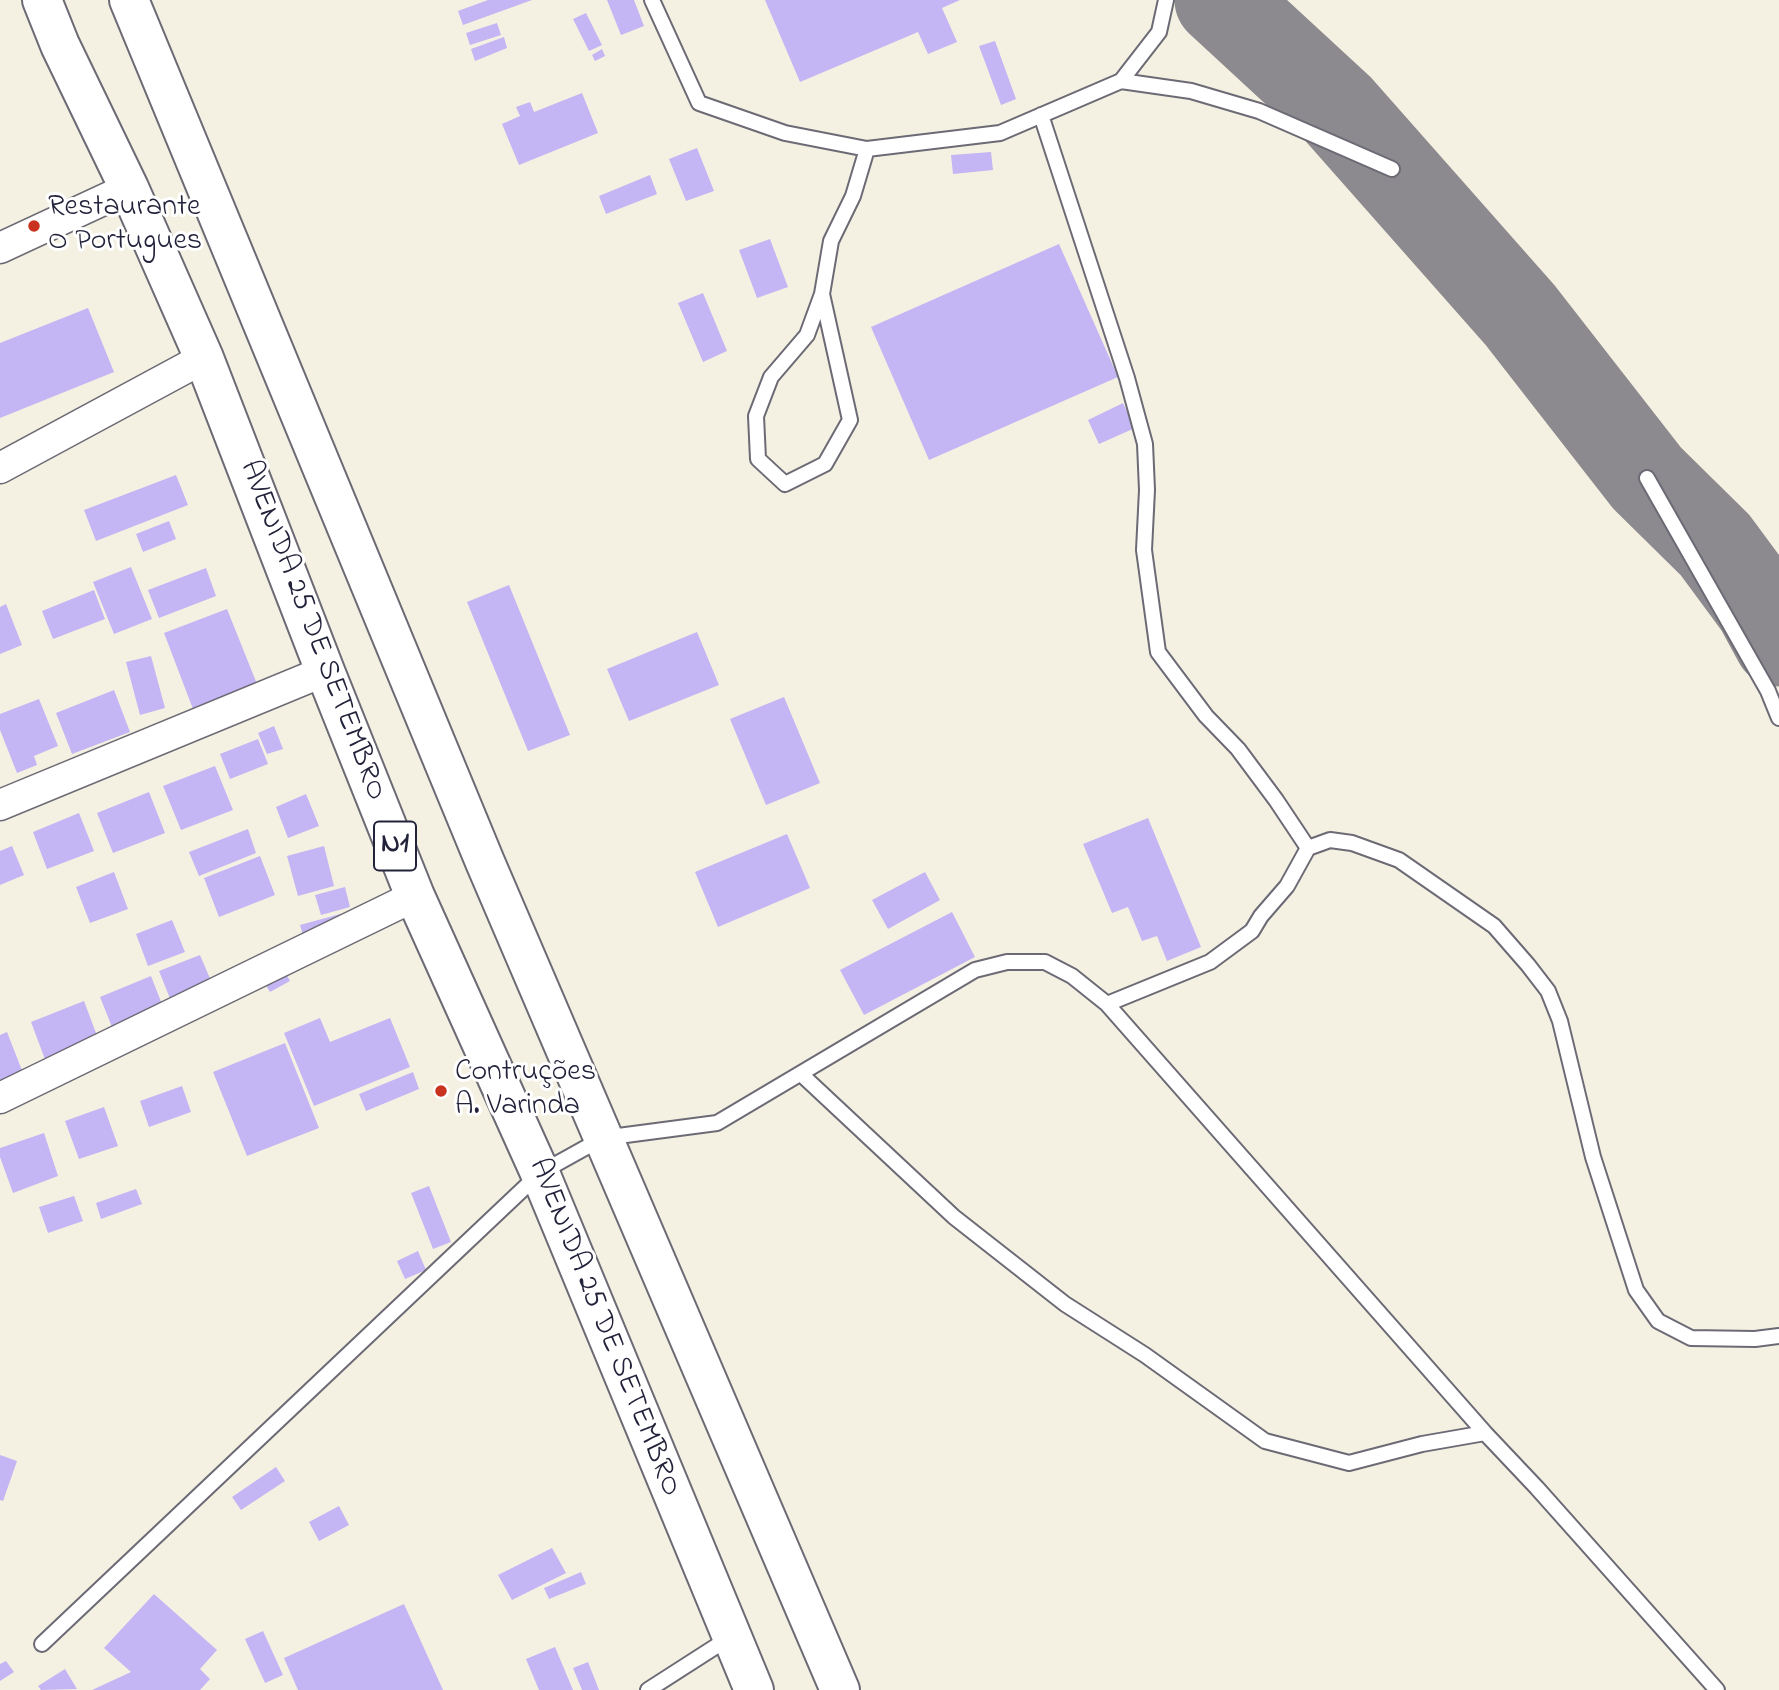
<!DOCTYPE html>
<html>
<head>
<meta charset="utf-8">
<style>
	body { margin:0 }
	canvas { display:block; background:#f5f1e2 }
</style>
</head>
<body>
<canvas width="1779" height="1690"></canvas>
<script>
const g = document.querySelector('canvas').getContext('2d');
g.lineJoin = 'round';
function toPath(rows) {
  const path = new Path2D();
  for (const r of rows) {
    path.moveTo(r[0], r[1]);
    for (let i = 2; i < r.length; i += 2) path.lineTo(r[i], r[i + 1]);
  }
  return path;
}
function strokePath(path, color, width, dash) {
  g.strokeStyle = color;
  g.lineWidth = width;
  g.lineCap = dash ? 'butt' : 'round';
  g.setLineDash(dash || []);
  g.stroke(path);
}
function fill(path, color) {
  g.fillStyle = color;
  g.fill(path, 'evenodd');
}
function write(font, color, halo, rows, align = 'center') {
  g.font = font + ' "Indie Flower",sans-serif';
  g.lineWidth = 6;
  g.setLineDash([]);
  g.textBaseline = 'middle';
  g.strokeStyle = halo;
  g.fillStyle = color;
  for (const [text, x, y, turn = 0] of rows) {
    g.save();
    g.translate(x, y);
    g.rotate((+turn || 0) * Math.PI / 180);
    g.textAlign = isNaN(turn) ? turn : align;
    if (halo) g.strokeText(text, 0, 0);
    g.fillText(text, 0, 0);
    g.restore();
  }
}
strokePath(toPath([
	[1220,0,1338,109,1520,315,1647,478,1715,545,1760,606,1779,641]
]), '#8c8a8e', 91);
fill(toPath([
	[488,0,532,0,463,25,458,11],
	[607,0,634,0,644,26,621,35],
	[765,0,960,0,942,8,957,42,928,54,918,32,800,82],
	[586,13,602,45,589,51,573,19],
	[497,23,501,35,470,45,466,33],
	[504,37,507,48,475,61,471,49],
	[995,41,1016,99,1001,105,979,46],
	[602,49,605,56,595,61,592,55],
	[582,93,598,133,519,165,502,124,520,116,516,107,530,102,534,112],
	[697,148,714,191,686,201,669,159],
	[991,152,993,170,953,174,951,155],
	[650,175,657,194,606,214,599,196],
	[770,239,788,287,757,298,739,250],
	[1059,244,1118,377,929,460,871,327],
	[703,293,727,351,703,362,678,303],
	[88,308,114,372,0,418,0,343],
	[1123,403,1135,428,1099,444,1088,420],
	[176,475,188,505,96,541,84,510],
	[169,521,176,539,143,552,136,534],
	[131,567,152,619,114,634,93,582],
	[206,568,216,596,159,618,148,590],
	[509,585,570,735,528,751,467,602],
	[94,590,105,619,53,639,42,611],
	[6,604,22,645,0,654,0,607],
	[227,609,257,684,193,709,164,633],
	[697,632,719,685,629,721,607,669],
	[151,656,165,708,140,715,126,662],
	[114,690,130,732,72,754,56,713],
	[784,697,820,783,766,805,730,719],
	[39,699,58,746,34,756,37,765,17,773,0,730,0,714],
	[274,726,283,749,267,754,258,733],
	[258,739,268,764,230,779,220,754],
	[215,766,233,810,181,830,163,786],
	[149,792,165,833,113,853,97,813],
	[306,794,319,826,288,838,276,807],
	[79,813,94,851,47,869,33,832],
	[1148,818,1201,947,1167,961,1157,936,1142,941,1128,907,1112,913,1083,844],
	[248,829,256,853,199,876,189,852],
	[787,834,810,888,718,927,695,872],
	[12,846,24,875,0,885,0,851],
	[324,846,334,886,298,896,287,856],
	[260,856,275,895,219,917,204,878],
	[114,872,128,909,90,923,76,887],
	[925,872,940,900,888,929,872,900],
	[345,887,350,907,321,915,315,895],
	[952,912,975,957,864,1015,840,970],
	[340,914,348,946,309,956,300,925],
	[172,920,185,952,148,966,136,934],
	[200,955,217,995,175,1011,159,971],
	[283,968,290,981,270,992,262,979],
	[151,976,167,1017,116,1037,100,997],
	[84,1001,99,1041,46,1062,31,1022],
	[320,1018,330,1042,390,1018,410,1067,314,1106,284,1033],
	[7,1032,23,1073,0,1082,0,1035],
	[285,1043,319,1128,247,1156,213,1072],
	[413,1072,419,1089,366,1111,359,1094],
	[182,1086,191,1112,149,1127,140,1101],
	[104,1107,118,1146,79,1159,65,1121],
	[44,1133,58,1176,13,1193,0,1157,0,1148],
	[429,1186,451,1242,433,1249,411,1193],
	[136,1189,142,1204,101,1219,96,1203],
	[74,1196,83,1221,48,1233,39,1207],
	[418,1251,426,1270,405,1279,397,1261],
	[0,1455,17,1461,3,1501,0,1500],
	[276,1467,285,1481,241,1510,232,1497],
	[339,1506,349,1525,319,1541,309,1522],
	[552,1548,566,1573,512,1600,498,1575],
	[581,1572,586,1584,549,1599,544,1588],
	[154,1594,217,1650,200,1669,210,1679,200,1690,92,1690,131,1672,104,1648],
	[404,1604,443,1690,298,1690,284,1658],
	[263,1631,283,1675,265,1683,245,1639],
	[555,1647,573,1690,539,1690,526,1659],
	[6,1661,14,1672,0,1681,0,1664],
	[588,1662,599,1690,582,1690,573,1668],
	[65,1669,77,1689,41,1690,38,1686]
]), '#c4b5f4');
const lane = toPath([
	[652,0,699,103,785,133,867,149,1000,133,1121,81,1159,32,1166,0],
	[1121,81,1191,91,1259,111,1392,169],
	[1041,115,1127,378,1145,444,1147,490,1144,550,1158,652,1206,716,1238,749,1276,800,1308,848],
	[822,294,850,420,825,464,785,484,758,459,756,416,771,377,807,335,822,294,831,241,853,196,867,149],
	[1647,478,1768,691,1779,718],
	[1107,1004,1210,962,1252,931,1261,916,1287,886,1308,848,1330,840,1352,843,1399,860,1494,926,1528,965,1548,991,1560,1021,1593,1157,1636,1290,1658,1321,1691,1338,1755,1339,1779,1336],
	[801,1074,954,1217,1065,1304,1145,1355,1265,1441,1349,1463,1422,1444,1485,1433,1537,1488,1717,1690],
	[42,1644,540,1173,603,1138,717,1123,975,970,1007,962,1045,962,1072,976,1107,1004,1485,1433],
	[648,1690,729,1638]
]);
const street = toPath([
	[0,248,129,188],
	[0,468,204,358],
	[0,805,325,671],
	[0,1098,415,896]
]);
const highway = toPath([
	[42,0,60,45,129,188,204,358,325,671,415,896,540,1173,754,1690],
	[129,0,485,862,840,1690]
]);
strokePath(lane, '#6c6a75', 18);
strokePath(street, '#6c6a75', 33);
strokePath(highway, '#6c6a75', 42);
strokePath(lane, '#fff', 14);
strokePath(street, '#fff', 30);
strokePath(highway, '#fff', 38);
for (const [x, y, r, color] of [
	[34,226,7,"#c8321e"],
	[441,1091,7,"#c8321e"]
]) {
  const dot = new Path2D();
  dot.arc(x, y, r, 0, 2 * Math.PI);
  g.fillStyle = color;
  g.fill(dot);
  strokePath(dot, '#fff', 2.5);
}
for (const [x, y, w] of [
	[395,846,42]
]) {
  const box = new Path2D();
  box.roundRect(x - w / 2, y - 24.5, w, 49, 5);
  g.fillStyle = '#fff';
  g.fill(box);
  strokePath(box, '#22223b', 2);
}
write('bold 28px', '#22223b', null, [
	["N1",395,846]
]);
write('30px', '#22223b', '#fff', [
	["Restaurante",48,209],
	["O Portugues",48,243],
	["Contruções",455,1074],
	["A. Varinda",455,1108]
], 'left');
write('30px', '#22223b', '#fff', [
	["AVENIDA 25 DE SETEMBRO",311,631,69],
	["AVENIDA 25 DE SETEMBRO",603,1328,68]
]);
</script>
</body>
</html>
